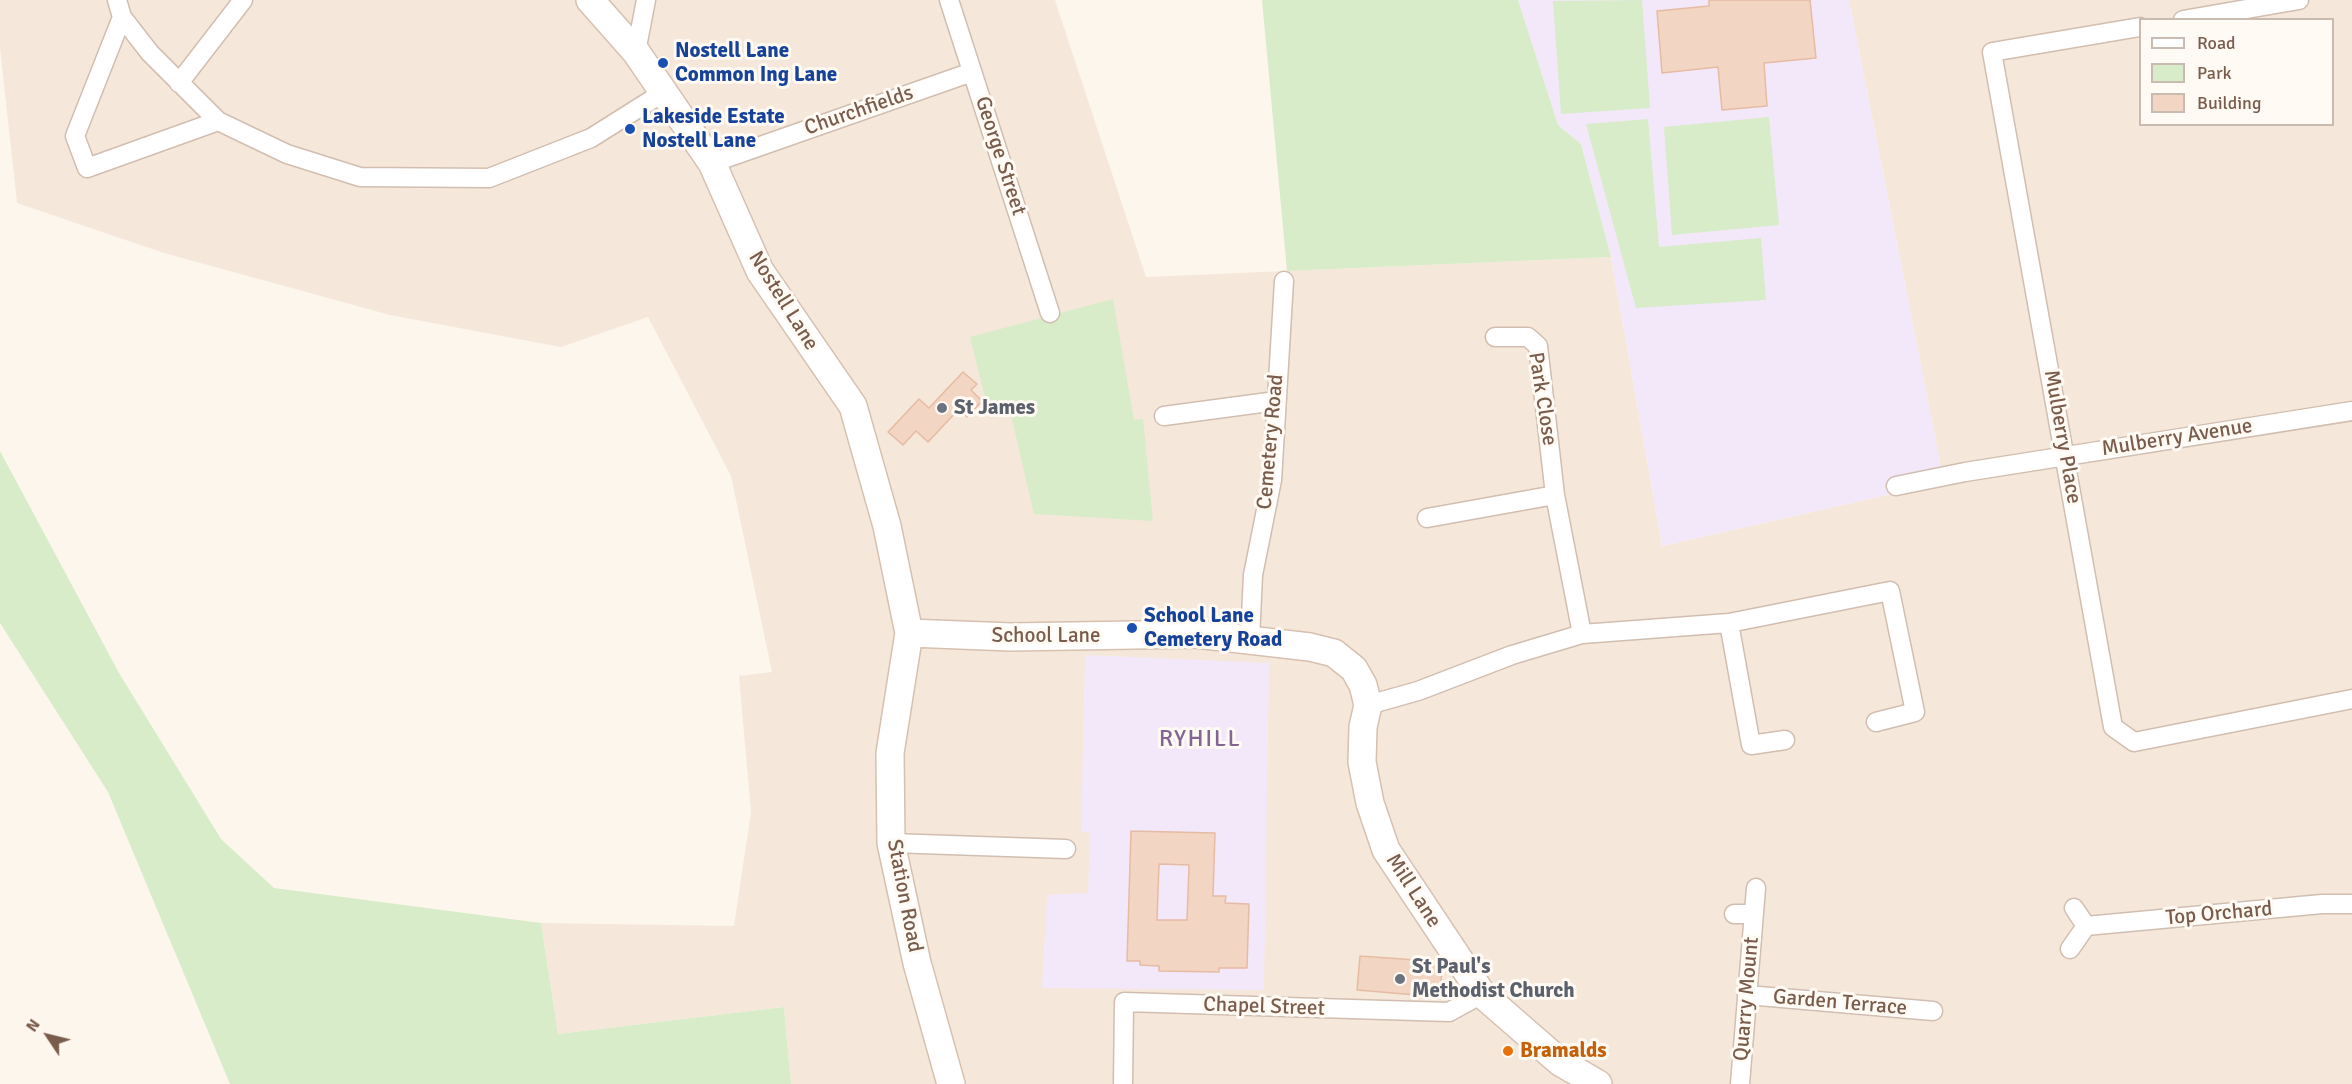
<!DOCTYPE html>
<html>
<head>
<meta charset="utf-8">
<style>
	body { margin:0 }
	#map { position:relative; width:2352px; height:1084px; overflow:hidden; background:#fdf6ec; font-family:Signika,sans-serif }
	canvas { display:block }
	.legend { position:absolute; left:2139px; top:18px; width:195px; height:108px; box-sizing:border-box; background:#fffaf3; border:2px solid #cabbb1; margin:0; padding:8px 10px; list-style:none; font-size:18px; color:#7a5c4d }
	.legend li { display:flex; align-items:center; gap:12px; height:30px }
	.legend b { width:30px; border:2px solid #cabbb1 }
	.north { position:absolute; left:18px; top:1006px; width:60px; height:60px; -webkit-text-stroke:4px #fffaf3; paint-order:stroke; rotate:305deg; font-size:16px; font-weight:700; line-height:24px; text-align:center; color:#7a5c4d }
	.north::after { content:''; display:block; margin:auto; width:21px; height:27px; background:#7a5c4d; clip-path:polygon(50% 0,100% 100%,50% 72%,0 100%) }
</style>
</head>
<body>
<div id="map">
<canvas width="2352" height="1084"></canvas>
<ul class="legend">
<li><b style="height:8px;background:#fff"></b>Road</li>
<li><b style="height:16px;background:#d8ecc9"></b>Park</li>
<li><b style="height:16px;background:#f3d5c3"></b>Building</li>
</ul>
<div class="north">N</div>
</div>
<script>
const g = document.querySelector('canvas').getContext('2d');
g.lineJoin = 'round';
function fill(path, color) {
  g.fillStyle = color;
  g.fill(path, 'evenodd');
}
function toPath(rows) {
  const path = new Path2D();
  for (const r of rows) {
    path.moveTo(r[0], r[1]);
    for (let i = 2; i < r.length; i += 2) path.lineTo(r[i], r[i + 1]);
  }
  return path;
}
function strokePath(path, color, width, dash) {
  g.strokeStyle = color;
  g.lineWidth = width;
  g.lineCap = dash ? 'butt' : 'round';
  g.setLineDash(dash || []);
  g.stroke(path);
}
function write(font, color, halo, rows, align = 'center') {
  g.font = font + ' Signika,sans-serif';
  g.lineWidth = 6;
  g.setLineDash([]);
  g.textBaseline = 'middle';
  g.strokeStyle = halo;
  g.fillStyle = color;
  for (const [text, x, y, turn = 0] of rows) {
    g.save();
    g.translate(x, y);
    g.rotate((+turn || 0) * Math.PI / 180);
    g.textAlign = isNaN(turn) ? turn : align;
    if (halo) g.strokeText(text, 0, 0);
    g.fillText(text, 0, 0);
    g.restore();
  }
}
fill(toPath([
	[0,0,1055,0,1146,277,1611,257,1662,546,1944,482,1849,0,2352,0,2352,1084,791,1084,784,1007,558,1034,541,923,734,926,751,812,739,676,772,672,731,476,648,317,561,347,390,315,164,253,17,203,0,48],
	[2140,20,2332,20,2332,124,2140,124]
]), '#f5e8da');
fill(toPath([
	[1518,0,1849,0,1944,482,1662,546,1611,257,1581,144,1558,125],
	[1085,655,1269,663,1264,990,1042,988,1047,895,1088,893,1090,833,1081,832]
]), '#f3e8fa');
fill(toPath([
	[1262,0,1518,0,1558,125,1581,144,1611,257,1287,271],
	[1642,0,1650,108,1561,114,1553,1],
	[1769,117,1779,225,1672,235,1664,127],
	[1648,119,1659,247,1761,238,1766,300,1636,308,1586,124],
	[1113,299,1134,420,1143,419,1153,521,1034,514,1011,415,990,418,970,337],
	[0,451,119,673,221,839,274,888,541,923,558,1034,784,1007,791,1084,230,1084,108,792,0,623]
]), '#d8ecc9');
const building = toPath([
	[1709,0,1810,0,1816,58,1764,63,1767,106,1722,110,1718,67,1662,73,1657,11,1709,6,1709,0],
	[963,372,977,384,971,390,982,401,967,417,959,409,928,442,916,431,903,445,888,432,919,399,929,408,963,372],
	[1131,831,1215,833,1213,896,1226,896,1225,903,1249,904,1247,968,1219,968,1219,972,1159,971,1159,966,1140,965,1140,961,1127,961,1131,831],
	[1159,864,1189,865,1187,920,1157,920,1159,864],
	[1360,956,1430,961,1430,966,1442,967,1440,997,1357,990,1360,956]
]);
fill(building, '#f3d5c3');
strokePath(building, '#e6bba3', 1.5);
const street = toPath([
	[117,0,122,17,150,53,218,121,287,154,360,177,489,178,591,138,664,92],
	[949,0,1050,313],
	[122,17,75,136,87,168,218,121],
	[2183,20,2299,0],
	[2140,27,1992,52,2113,727,2134,742,2352,699],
	[636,52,646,0],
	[179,83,243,0],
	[712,163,972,72],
	[1495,337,1528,337,1538,346,1555,495,1582,634],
	[1164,416,1276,401],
	[1896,486,1965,472,2352,411],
	[1427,518,1555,495],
	[1729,623,1751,745,1785,740],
	[1250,639,1253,575,1272,480,1284,281],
	[1368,705,1418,691,1512,655,1582,634,1729,623,1890,591,1915,712,1876,722],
	[891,843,1066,849],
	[1734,914,1754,914],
	[2086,926,2322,904,2352,904],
	[2070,949,2086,926,2074,908],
	[1747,995,1933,1011],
	[1123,1084,1124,1002,1449,1012,1482,994],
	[1740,1084,1756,888]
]);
const secondary = toPath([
	[590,0,636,52,712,163,760,271,853,406,887,526,909,633,890,753,891,843,917,963,951,1084],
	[909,633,1011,637,1196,634,1310,647,1334,653,1354,669,1363,685,1368,705,1363,727,1362,762,1370,803,1386,850,1482,994,1560,1062,1598,1084]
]);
strokePath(street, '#d1beb0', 21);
strokePath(secondary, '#d6c0b0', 30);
strokePath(street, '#fff', 18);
strokePath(secondary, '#fff', 27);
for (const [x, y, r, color] of [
	[663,63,6,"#1a4fb4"],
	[630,129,6,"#1a4fb4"],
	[942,408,6,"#6b7280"],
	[1132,628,6,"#1a4fb4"],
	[1400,979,6,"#6b7280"],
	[1508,1051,6,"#e8710a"]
]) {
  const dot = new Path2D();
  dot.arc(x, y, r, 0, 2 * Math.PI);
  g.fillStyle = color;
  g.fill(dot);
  strokePath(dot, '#fffaf3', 2);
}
write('bold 21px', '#164399', '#fffaf3', [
	["Nostell Lane",675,51],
	["Common Ing Lane",675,75],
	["Lakeside Estate",642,117],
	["Nostell Lane",642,141],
	["School Lane",1144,616],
	["Cemetery Road",1144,640]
], 'left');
write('21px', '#7a5c4d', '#fffaf3', [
	["Churchfields",859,111,-19],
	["George Street",1000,156,72],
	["Nostell Lane",783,301,58],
	["Park Close",1542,399,81],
	["Mulberry Place",2062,437,80],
	["Mulberry Avenue",2177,438,-9],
	["Cemetery Road",1271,442,-85],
	["School Lane",1046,636],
	["Mill Lane",1413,891,57],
	["Station Road",904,896,79],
	["Top Orchard",2219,914,-5],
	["Quarry Mount",1747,999,-85],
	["Garden Terrace",1840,1003,5],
	["Chapel Street",1264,1007,2]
]);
write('bold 21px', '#5b616d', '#fffaf3', [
	["St James",954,408],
	["St Paul's",1412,967],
	["Methodist Church",1412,991]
], 'left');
write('bold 21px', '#c56008', '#fffaf3', [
	["Bramalds",1520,1051]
], 'left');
g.letterSpacing = '1.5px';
write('24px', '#846695', '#fffaf3', [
	["RYHILL",1200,740]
]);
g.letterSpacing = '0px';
</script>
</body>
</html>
